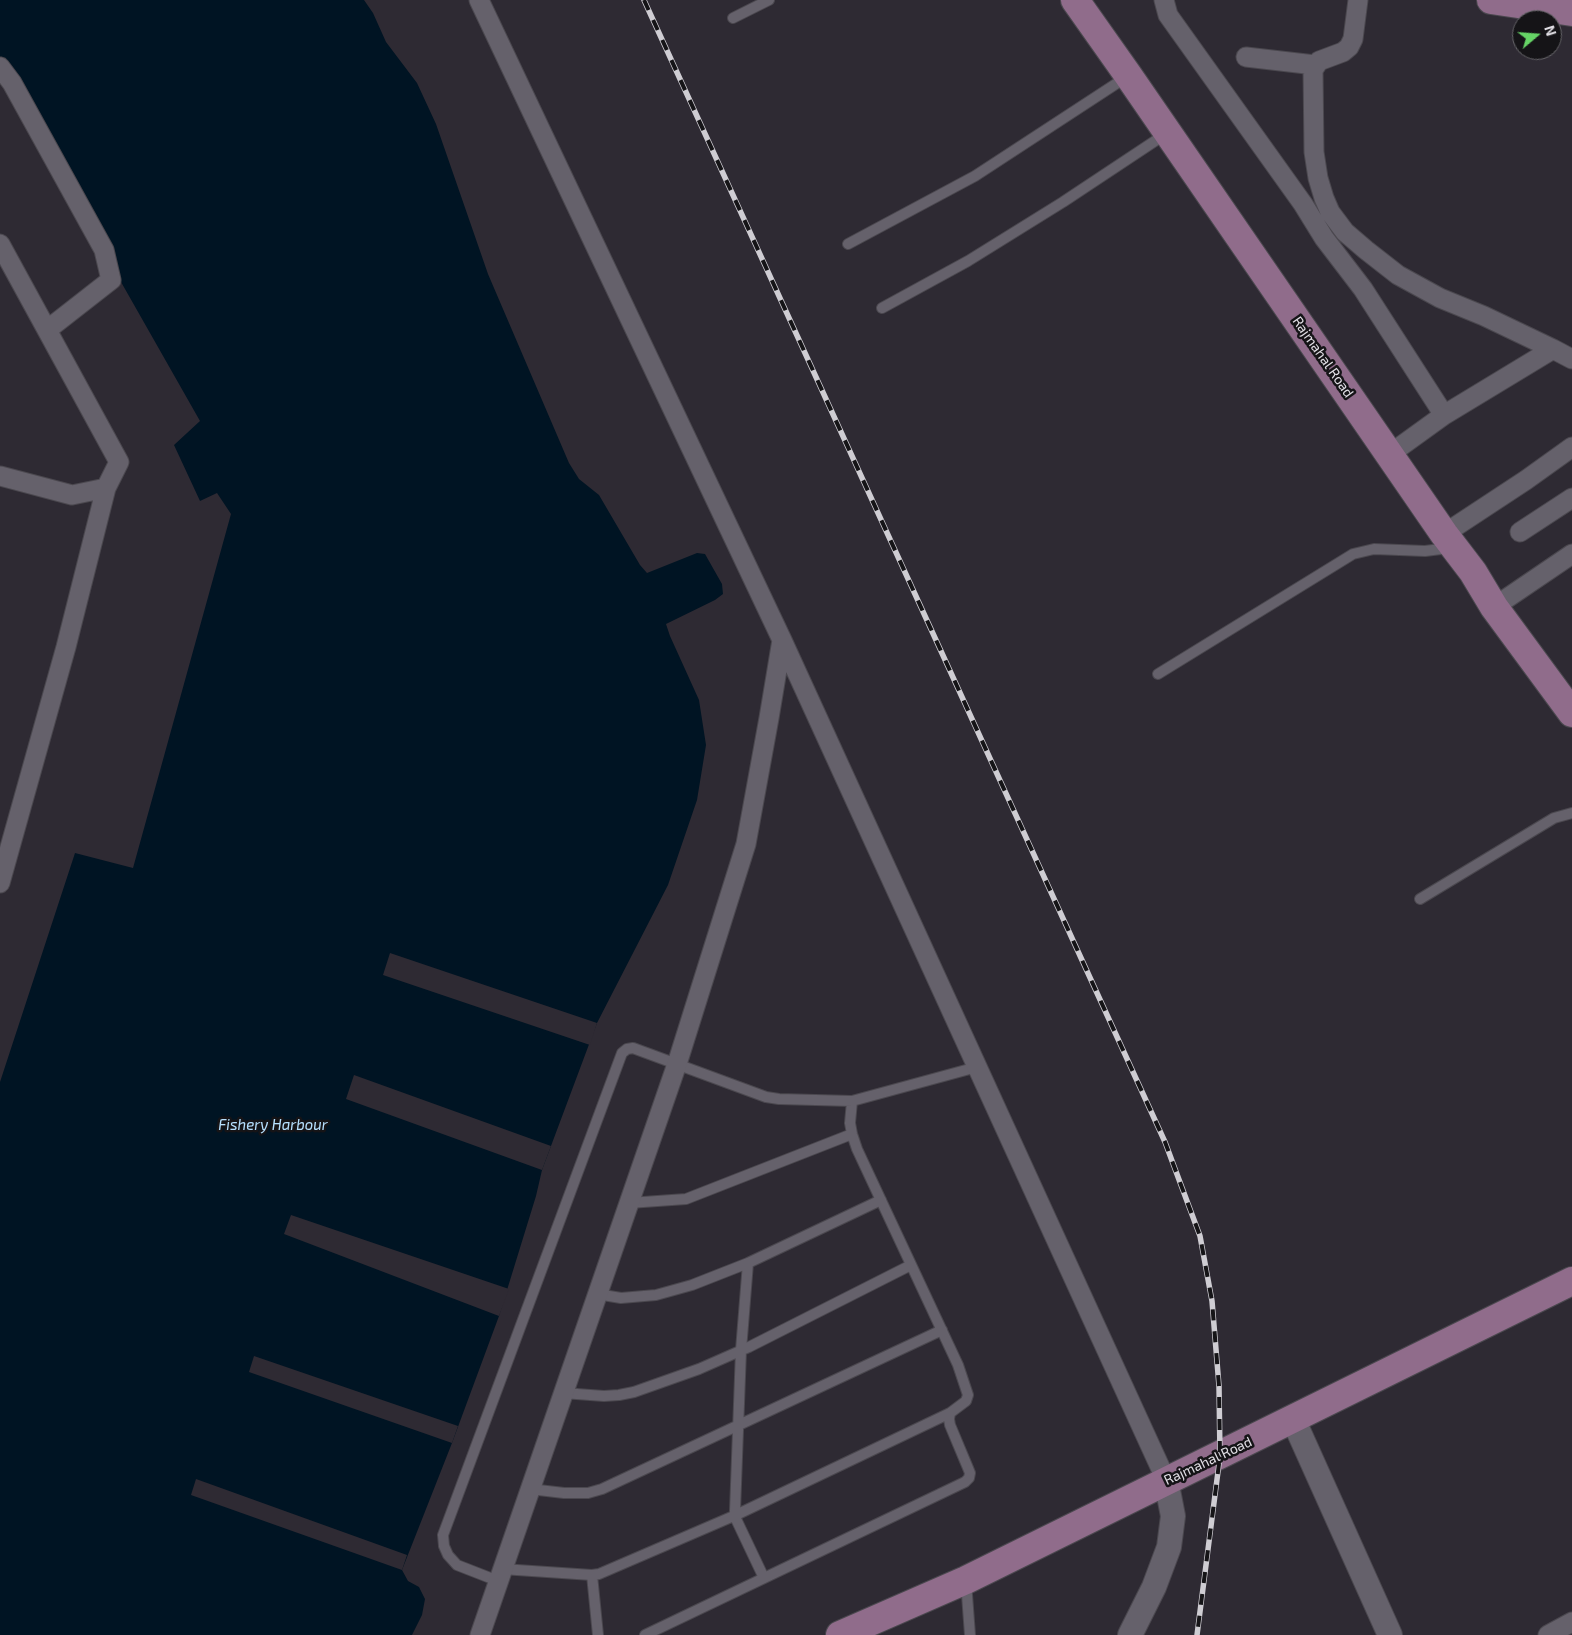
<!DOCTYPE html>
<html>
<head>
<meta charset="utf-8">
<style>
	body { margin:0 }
	#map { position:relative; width:1572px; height:1635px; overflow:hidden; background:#2e2a33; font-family:"Exo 2",sans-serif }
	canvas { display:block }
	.north { position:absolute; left:1512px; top:10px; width:50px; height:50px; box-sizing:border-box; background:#151417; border:1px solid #67666a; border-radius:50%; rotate:72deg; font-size:14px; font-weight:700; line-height:20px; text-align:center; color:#e2e0e6 }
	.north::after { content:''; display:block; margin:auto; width:18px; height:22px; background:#66d466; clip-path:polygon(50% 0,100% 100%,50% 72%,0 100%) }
</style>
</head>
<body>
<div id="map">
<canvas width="1572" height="1635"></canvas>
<div class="north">N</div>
</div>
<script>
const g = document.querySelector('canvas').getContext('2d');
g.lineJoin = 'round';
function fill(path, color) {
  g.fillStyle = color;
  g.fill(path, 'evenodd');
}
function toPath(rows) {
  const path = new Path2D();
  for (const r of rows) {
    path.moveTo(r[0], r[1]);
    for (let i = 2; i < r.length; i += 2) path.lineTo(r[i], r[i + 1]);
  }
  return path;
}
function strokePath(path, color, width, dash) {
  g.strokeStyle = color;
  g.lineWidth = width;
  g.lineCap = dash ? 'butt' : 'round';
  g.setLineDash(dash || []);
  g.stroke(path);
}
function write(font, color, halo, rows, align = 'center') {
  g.font = font + ' "Exo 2",sans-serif';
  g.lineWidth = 5;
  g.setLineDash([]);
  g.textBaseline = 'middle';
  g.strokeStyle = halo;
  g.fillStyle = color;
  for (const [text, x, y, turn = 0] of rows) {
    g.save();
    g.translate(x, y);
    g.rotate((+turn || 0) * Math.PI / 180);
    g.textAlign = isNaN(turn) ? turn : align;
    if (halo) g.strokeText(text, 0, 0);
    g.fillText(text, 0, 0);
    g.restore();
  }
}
fill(toPath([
	[0,0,364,0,373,13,386,42,417,83,436,124,488,274,569,463,579,479,599,495,640,565,647,573,697,553,705,554,722,584,723,594,715,600,666,624,670,636,699,700,706,745,697,800,668,885,597,1023,542,1170,536,1196,499,1316,452,1443,402,1570,408,1581,419,1587,425,1599,422,1615,412,1635,0,1635,0,1082,75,853,133,868,231,514,217,493,200,501,174,445,200,421,0,69]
]), '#001423');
fill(toPath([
	[390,953,597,1023,590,1045,383,975],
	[354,1075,551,1146,542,1170,346,1099],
	[291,1215,509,1289,499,1316,284,1234],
	[254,1356,458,1426,452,1443,249,1372],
	[196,1479,407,1555,402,1570,191,1495]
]), '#2e2a33');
const service = toPath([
	[733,18,769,0],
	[848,244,975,176,1128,76],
	[882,308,968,261,1063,202,1167,133],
	[1158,674,1353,554,1374,549,1425,551,1441,549,1451,546],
	[1420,899,1554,818,1572,813],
	[629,1203,686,1199,852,1134],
	[748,1263,741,1350,735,1511,736,1519,764,1578],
	[597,1294,621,1298,656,1295,692,1285,748,1263,881,1200],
	[563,1393,604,1396,619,1395,634,1392,699,1369,749,1347,911,1265],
	[530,1489,564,1493,588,1493,602,1489,942,1330],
	[502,1569,592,1575,599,1574,736,1515,950,1413],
	[592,1575,598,1635],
	[498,1581,457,1565,448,1555,444,1546,443,1535,622,1053,627,1049,633,1048,766,1097,779,1099,852,1101,977,1067],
	[966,1581,970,1635],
	[645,1635,965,1482,969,1478,970,1473,968,1468,950,1425,949,1419,950,1413,966,1401,968,1395,958,1365,857,1149,852,1134,850,1123,852,1101]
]);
const minor = toPath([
	[479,0,782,640,1166,1480],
	[1164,0,1168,15,1303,204,1324,238,1363,289,1444,415],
	[1358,0,1353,39,1349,47,1343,52,1319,61,1313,70,1314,152,1318,178,1324,198,1330,212,1345,232,1366,250,1398,275,1440,298,1484,316,1553,349,1572,359],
	[1246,57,1315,65],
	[0,67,12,83,104,250,111,280,47,330],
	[0,244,119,462,106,488,72,495,0,476],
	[1390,454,1444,415,1553,349],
	[1520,532,1572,498],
	[1444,534,1526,480,1572,447],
	[1494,607,1572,554],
	[0,883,66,647,106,488],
	[480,1635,677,1064,746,844,769,718,782,640],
	[1548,1635,1572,1622]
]);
const tertiary = toPath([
	[1293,1419,1390,1635],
	[1130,1635,1154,1587,1169,1547,1173,1516,1166,1480]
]);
const primary = toPath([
	[1075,0,1128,75,1444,534,1473,572,1494,607,1572,713],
	[1491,0,1572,12],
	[840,1635,966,1580,1572,1281]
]);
strokePath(service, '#4b484f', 12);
strokePath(minor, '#4b484f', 21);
strokePath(tertiary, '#4b484f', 26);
strokePath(primary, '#4b484f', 30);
strokePath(service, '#65616b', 10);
strokePath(minor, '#65616b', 19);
strokePath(tertiary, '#65616b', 24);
strokePath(primary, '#906c8b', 28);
const rail = toPath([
	[644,0,1165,1142,1200,1236,1212,1301,1219,1386,1220,1456,1197,1635]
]);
strokePath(rail, '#cfcdd3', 5.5);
strokePath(rail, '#151417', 4, [11]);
write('14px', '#e2e0e6', '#151417', [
	["Rajmahal Road",1323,357,55],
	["Rajmahal Road",1208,1461,-25]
]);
write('italic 15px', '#b7e0fe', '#151417', [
	["Fishery Harbour",273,1125]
]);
</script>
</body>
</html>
